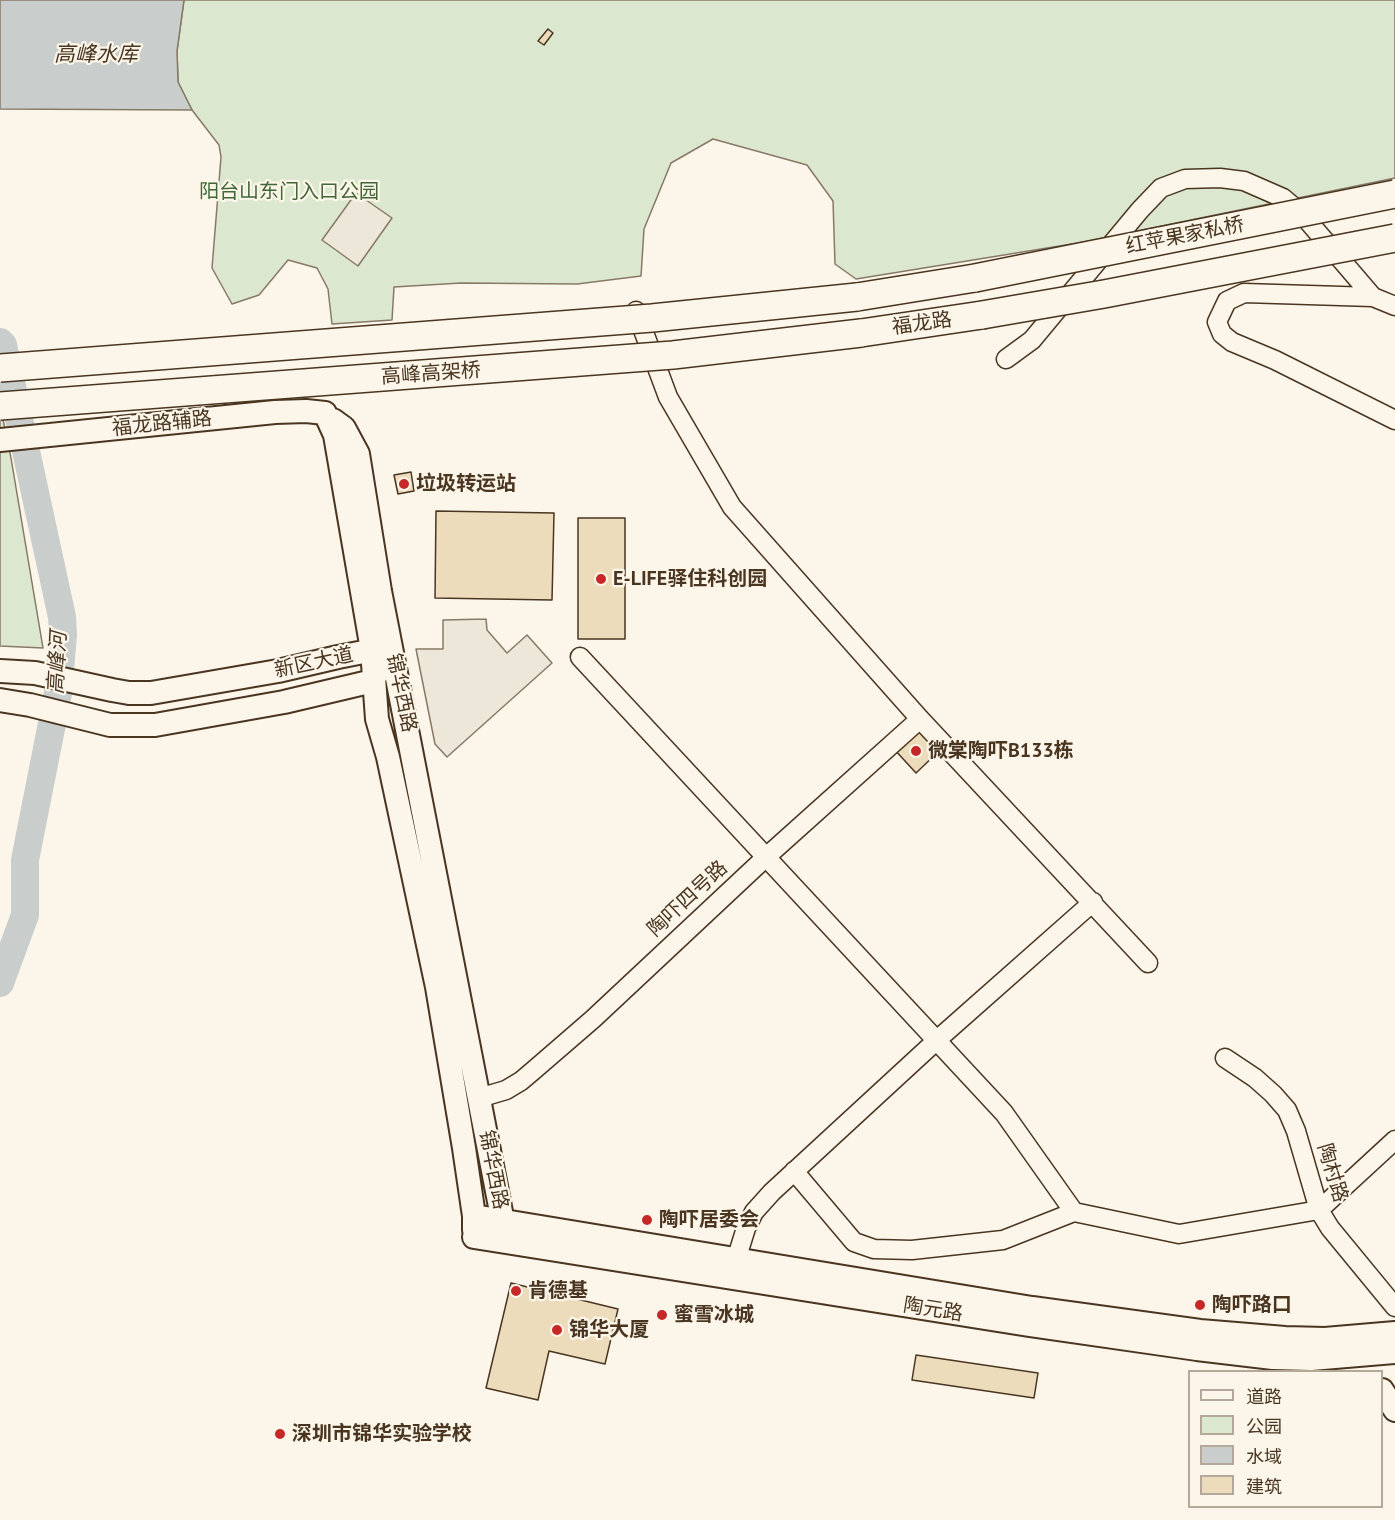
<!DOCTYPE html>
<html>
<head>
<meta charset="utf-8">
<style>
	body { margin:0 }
	#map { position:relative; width:1395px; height:1520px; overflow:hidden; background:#fbf6e9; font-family:"PT Sans","Noto Sans SC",sans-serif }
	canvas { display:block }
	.legend { position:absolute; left:1188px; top:1370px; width:195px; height:138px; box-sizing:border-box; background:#fbf6e9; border:2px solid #b4a999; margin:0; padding:8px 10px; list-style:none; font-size:18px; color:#4a3520 }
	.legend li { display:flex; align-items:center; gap:12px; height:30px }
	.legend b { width:30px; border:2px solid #b4a999 }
</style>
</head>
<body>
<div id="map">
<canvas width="1395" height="1520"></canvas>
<ul class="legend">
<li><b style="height:8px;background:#fbf6e9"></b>道路</li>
<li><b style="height:16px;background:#dce7d0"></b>公园</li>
<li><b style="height:16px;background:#c9cecd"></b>水域</li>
<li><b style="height:16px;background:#ecdcbc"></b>建筑</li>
</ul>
</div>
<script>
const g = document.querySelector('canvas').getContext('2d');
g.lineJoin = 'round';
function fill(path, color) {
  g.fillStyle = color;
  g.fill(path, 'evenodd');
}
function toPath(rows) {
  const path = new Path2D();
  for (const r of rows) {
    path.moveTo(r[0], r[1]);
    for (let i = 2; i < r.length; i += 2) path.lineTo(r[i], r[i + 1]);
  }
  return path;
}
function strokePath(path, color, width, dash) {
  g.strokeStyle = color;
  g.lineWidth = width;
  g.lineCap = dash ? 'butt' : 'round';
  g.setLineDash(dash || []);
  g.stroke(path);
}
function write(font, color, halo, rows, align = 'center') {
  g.font = font + ' "PT Sans","Noto Sans SC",sans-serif';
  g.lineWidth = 4.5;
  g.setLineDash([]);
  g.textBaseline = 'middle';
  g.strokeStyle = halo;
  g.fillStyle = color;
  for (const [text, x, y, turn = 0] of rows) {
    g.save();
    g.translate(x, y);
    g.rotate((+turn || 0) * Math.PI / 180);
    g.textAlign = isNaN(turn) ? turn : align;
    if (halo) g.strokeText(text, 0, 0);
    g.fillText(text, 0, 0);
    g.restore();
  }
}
const green = toPath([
	[184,0,1395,0,1395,178,1084,242,856,279,835,264,833,201,807,165,713,139,671,163,644,229,641,276,577,284,461,283,394,287,392,320,332,324,328,289,317,268,288,260,259,295,232,304,212,268,221,157,219,145,192,110,178,82,177,51,184,0],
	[0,405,11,458,43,648,0,646,0,405]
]);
fill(green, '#dce7d0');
strokePath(green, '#887966', 1.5);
const parking = toPath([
	[356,193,392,218,358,266,322,240,356,193],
	[486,619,487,630,507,653,527,635,552,663,447,757,435,744,416,649,443,649,443,620,486,619]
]);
fill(parking, '#ede7d9');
strokePath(parking, '#887966', 1.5);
const water = toPath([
	[0,0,184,0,177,51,178,82,192,110,0,109,0,0]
]);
fill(water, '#c9cecd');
strokePath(water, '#887966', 1.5);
strokePath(toPath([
	[0,342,3,345,62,617,63,635,58,693,25,860,25,915,0,983]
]), '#c9cecd', 28);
const building = toPath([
	[548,29,553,33,544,45,538,41,548,29],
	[411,472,414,491,398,494,394,475,411,472],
	[436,511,554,513,552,600,435,598,436,511],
	[578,518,625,518,625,639,578,639,578,518],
	[917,729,938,752,916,773,894,749,917,729],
	[511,1283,618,1309,605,1364,549,1351,538,1400,486,1388,511,1283],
	[916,1355,1038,1373,1034,1398,912,1380,916,1355]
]);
fill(building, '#ecdcbc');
strokePath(building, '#4a3520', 1.5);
const minor = toPath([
	[1395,306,1373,297,1244,293,1227,301,1217,322,1222,334,1232,342,1275,360,1395,420],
	[636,311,668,397,732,507,920,719,1148,963],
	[1006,359,1032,340,1140,210,1161,188,1185,179,1220,178,1244,181,1283,198,1301,213,1373,297],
	[580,657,1004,1113,1074,1212],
	[1225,1058,1255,1078,1273,1094,1287,1110,1296,1131,1319,1210,1330,1228,1395,1307],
	[479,1098,506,1090,521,1081,534,1070,593,1019,765,858,920,719],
	[794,1171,854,1242,874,1249,912,1250,1003,1240,1074,1212,1179,1234,1319,1210,1395,1140],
	[736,1260,746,1228,754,1212,772,1192,937,1040,1093,902]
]);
const major = toPath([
	[325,413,335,435,372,650,377,719,388,757,437,987,464,1148,474,1216,474,1230],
	[333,420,344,428,358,454,380,591,503,1222],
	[0,440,275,412,306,411,325,413],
	[0,671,35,673,112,690,129,693,151,693,278,671,338,657,384,648],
	[0,700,30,705,110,725,155,725,284,702,373,681,379,669],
	[474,1216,1032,1308,1200,1331,1285,1338,1325,1339,1395,1333],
	[474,1237,1029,1325,1197,1349,1273,1358,1311,1359,1395,1352],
	[1382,1390,1395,1410]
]);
const highway = toPath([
	[857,297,975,278],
	[861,333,982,315]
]);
strokePath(minor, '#4a3520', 21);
strokePath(major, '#4a3520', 26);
strokePath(highway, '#4a3520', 30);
strokePath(minor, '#fbf6e9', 18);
strokePath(major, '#fbf6e9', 22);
strokePath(highway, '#fbf6e9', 27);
const highwayBridge = toPath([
	[975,278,1395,194],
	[982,315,1104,294,1395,238],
	[0,368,652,318,857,297],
	[0,406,673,355,861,333]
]);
strokePath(highwayBridge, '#4a3520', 30, []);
strokePath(highwayBridge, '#fbf6e9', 27);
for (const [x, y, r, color] of [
	[404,484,6,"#c62828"],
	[601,579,6,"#c62828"],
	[916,751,6,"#c62828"],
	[647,1220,6,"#c62828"],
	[516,1291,6,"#c62828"],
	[1200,1305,6,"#c62828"],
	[662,1315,6,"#c62828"],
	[557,1330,6,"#c62828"],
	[280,1434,6,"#c62828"]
]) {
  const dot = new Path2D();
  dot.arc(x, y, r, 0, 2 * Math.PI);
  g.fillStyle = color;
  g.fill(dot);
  strokePath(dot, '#fbf6e9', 2);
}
write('20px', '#436837', '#fbf6e9', [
	["阳台山东门入口公园",289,192]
]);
write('20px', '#4a3520', '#fbf6e9', [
	["红苹果家私桥",1185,236,-11],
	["福龙路",922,324,-8],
	["高峰高架桥",431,374,-4],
	["福龙路辅路",162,424,-6],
	["新区大道",314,663,-12],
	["锦华西路",401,693,78],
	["陶吓四号路",688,899,-43],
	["锦华西路",493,1170,79],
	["陶村路",1332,1173,73],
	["陶元路",933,1310,9]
]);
write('bold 20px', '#4a3520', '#fbf6e9', [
	["垃圾转运站",416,484],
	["E-LIFE驿住科创园",613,579],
	["微棠陶吓B133栋",928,751],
	["陶吓居委会",659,1220],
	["肯德基",528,1291],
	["陶吓路口",1212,1305],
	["蜜雪冰城",674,1315],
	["锦华大厦",569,1330],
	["深圳市锦华实验学校",292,1434]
], 'left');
write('italic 21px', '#4a3520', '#fbf6e9', [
	["高峰水库",96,55],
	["高峰河",58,663,-87]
]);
</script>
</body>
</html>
